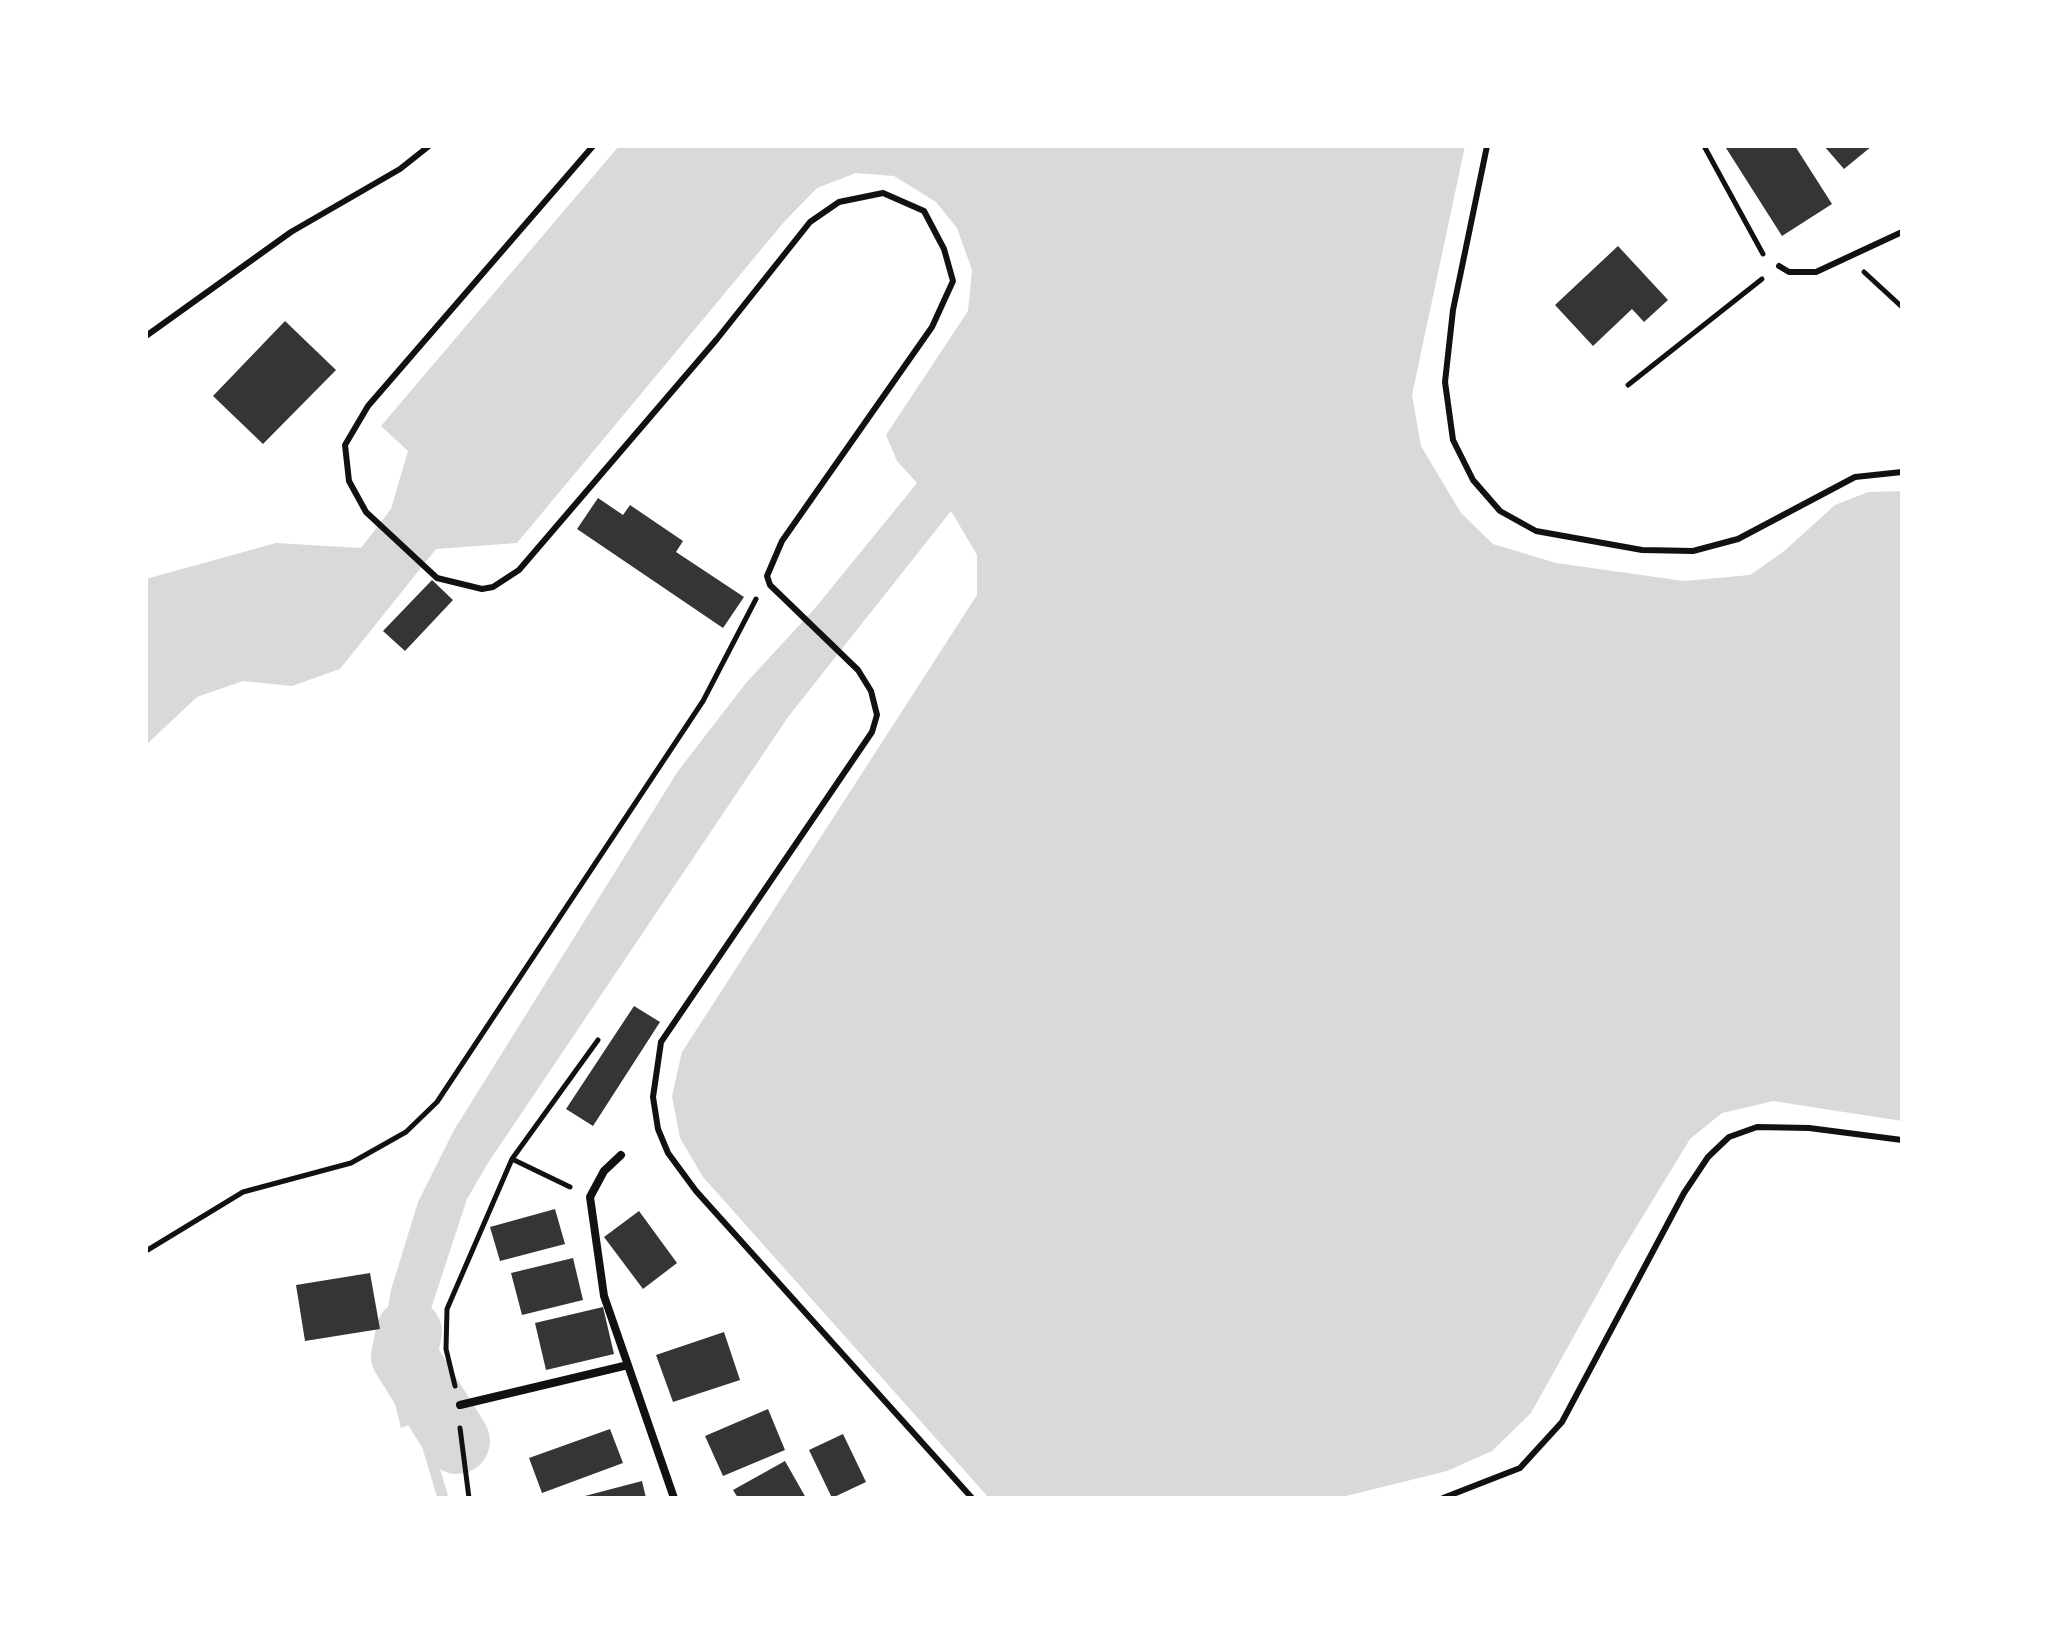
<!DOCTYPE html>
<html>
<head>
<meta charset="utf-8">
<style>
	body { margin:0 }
	#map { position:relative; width:2048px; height:1644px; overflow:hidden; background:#fff; font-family:Signika,sans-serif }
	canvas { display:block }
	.frame { position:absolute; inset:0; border:148px solid #fff; pointer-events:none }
</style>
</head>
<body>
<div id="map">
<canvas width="2048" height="1644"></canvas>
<div class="frame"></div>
</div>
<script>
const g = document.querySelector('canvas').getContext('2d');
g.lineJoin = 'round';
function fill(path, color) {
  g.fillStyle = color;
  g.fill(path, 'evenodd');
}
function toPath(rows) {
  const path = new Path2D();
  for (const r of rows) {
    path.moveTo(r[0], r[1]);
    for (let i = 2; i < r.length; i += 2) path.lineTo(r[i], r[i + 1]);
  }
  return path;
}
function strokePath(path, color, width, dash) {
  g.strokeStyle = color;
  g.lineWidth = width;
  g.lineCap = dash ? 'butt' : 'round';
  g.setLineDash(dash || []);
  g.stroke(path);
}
fill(toPath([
	[619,146,1465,146,1412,395,1421,446,1461,513,1493,544,1556,563,1684,581,1750,575,1783,552,1835,505,1868,492,1902,491,1902,1121,1773,1101,1722,1113,1690,1139,1618,1257,1531,1413,1492,1451,1447,1471,1338,1498,989,1498,703,1177,680,1138,672,1096,682,1052,977,595,977,555,951,511,788,717,488,1163,467,1199,421,1339,454,1406,401,1428,381,1346,391,1290,418,1202,454,1130,678,771,746,683,816,607,917,483,897,461,886,435,968,311,972,270,957,228,936,202,894,176,856,173,817,188,784,222,517,543,436,549,340,669,292,686,243,681,197,697,146,745,146,579,276,543,361,548,391,509,408,451,381,426]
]), '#d9d9d9');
strokePath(toPath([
	[416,1407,443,1498]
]), '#d9d9d9', 11);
strokePath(toPath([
	[409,1332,404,1356,457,1441]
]), '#d9d9d9', 66);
fill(toPath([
	[1729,146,1795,146,1832,204,1782,236,1726,148],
	[1824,146,1872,146,1844,169],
	[1618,246,1668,300,1644,322,1632,309,1593,346,1555,305],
	[285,321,336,370,263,444,213,396],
	[598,498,623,515,630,505,683,541,676,552,744,597,723,628,577,529],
	[432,580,453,600,405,651,383,631],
	[634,1006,660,1022,593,1126,566,1109],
	[555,1209,565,1244,500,1261,490,1227],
	[639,1211,677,1263,643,1289,604,1237],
	[573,1258,583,1300,522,1315,511,1273],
	[370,1273,380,1329,305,1341,296,1285],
	[603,1307,614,1354,546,1370,535,1323],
	[724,1332,740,1380,673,1402,656,1355],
	[768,1409,785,1450,723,1476,705,1436],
	[610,1429,623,1463,542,1493,529,1458],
	[843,1434,866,1482,832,1498,809,1450],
	[785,1461,806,1498,738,1498,733,1490],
	[642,1481,646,1498,581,1498,581,1497]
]), '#353535');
strokePath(toPath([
	[1704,146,1763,254],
	[1864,272,1902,307],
	[1628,385,1762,279],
	[512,1159,598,1040],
	[146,1251,243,1192,351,1163,406,1132,437,1102,703,701,756,599],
	[455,1386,446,1349,447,1309,512,1159,570,1187],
	[460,1428,469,1498]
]), '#111', 5);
strokePath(toPath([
	[593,146,368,406,345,445,349,481,366,512,437,578,482,589,493,587,519,570,717,339,810,222,839,202,883,193,924,211,944,249,953,281,932,327,782,541,767,576,770,585,858,670,871,691,877,715,872,732,661,1042,653,1097,658,1129,668,1153,696,1191,972,1498],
	[1487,146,1453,310,1445,382,1453,440,1473,480,1500,511,1536,531,1642,550,1693,551,1738,539,1855,477,1902,472],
	[1779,266,1789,272,1816,272,1902,232],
	[146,336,291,232,400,169,429,146],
	[1443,1498,1520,1468,1562,1422,1684,1193,1708,1157,1729,1137,1757,1127,1809,1128,1902,1140]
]), '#111', 6);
strokePath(toPath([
	[621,1155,604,1171,590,1197,604,1296,674,1498],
	[460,1405,628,1365]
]), '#111', 8);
</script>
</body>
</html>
